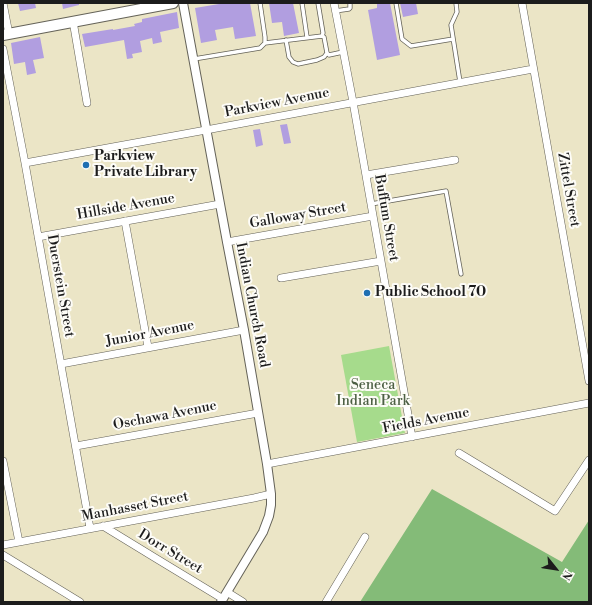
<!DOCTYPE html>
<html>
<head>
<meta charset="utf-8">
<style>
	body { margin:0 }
	#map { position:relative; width:592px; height:605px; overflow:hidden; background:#ebe5c6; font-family:"Libre Bodoni",serif }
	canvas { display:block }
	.frame { position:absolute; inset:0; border:4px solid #1c1c1c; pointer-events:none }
	.north { position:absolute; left:536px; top:549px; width:40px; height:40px; -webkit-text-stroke:3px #fdfcf7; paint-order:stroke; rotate:120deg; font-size:11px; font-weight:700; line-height:16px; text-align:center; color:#1c1c1c }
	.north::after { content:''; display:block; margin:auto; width:14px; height:18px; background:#1c1c1c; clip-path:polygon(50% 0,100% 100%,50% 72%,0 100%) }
</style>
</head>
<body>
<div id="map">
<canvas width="592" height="605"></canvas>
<div class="frame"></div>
<div class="north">N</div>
</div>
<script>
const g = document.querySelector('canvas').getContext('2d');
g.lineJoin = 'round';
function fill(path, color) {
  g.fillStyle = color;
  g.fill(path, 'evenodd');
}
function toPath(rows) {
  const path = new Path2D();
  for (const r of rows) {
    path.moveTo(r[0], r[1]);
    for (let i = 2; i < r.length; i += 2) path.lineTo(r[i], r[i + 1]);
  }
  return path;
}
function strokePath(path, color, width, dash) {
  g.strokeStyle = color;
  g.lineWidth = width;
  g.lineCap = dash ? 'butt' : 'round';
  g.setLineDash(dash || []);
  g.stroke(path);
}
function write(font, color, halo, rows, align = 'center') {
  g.font = font + ' "Libre Bodoni",serif';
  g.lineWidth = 4;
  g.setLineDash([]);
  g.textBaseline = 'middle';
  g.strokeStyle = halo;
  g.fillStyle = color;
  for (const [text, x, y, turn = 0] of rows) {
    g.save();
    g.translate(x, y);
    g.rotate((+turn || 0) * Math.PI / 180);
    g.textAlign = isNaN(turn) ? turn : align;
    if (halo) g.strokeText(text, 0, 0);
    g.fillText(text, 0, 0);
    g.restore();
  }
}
fill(toPath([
	[389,346,405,433,357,442,341,355]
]), '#a6db8c');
fill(toPath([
	[432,489,562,562,589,520,589,602,360,602]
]), '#84bb78');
fill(toPath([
	[18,3,35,3,36,8,20,11],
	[62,3,79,3,79,5,63,9],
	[225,3,250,3,256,36,235,39,233,27,215,30,217,40,201,43,195,8],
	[269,3,293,3,299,33,284,36,282,22,272,23],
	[377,3,390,3,400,55,377,60,368,10,377,8],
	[400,3,416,3,418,14,403,17],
	[177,12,179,28,160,32,162,42,153,44,152,38,140,41,142,52,132,54,133,58,127,59,124,40,85,47,82,34,113,29,113,30,135,26,134,24,142,22,142,19],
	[40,37,44,58,33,60,36,73,27,75,25,62,14,64,11,43],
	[287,124,291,143,284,144,280,125],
	[260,129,263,145,256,147,253,130]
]), '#b19ee0');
const service = toPath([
	[302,3,307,37],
	[318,3,323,33,322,36],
	[396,3,402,39,411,46,453,39],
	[456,3,457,12,451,25,460,82],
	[335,11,349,9,350,8,350,3],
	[286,40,289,57,293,62,298,64,317,60,324,57,327,53],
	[265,43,322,36,324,37,327,53,329,55,343,52],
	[194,59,260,48,265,43,265,37,260,3],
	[371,204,446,191,461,274]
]);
const minor = toPath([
	[3,3,9,34],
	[334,3,353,102,412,437],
	[522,3,589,381],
	[73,21,87,103],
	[3,49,25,163,90,528],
	[25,163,206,130,533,69],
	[366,175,455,160],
	[125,221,148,347],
	[38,237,220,204],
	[227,242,373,216],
	[281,278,381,261],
	[61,364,244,330],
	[76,446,258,413],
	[459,453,555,511,589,460],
	[3,461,19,542],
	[267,464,589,403],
	[103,526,157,559,223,599],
	[3,545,254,498,271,494],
	[3,555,80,602],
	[227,592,243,602],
	[326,602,365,537]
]);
const tertiary = toPath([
	[183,3,227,242,244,330,267,464,271,494,271,505,269,516,263,532,221,602]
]);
const secondary = toPath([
	[3,35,173,3]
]);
strokePath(service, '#646258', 5);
strokePath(minor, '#646258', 8);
strokePath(tertiary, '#646258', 10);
strokePath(secondary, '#646258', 12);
strokePath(service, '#fff', 3.5);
strokePath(minor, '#fff', 7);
strokePath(tertiary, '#fff', 8);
strokePath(secondary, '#fff', 10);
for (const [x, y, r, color] of [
	[86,165,4,"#1f6fb2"],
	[367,293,4,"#1f6fb2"]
]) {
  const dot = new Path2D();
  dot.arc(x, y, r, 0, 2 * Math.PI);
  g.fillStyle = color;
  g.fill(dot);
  strokePath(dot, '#fdfcf7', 1.5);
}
write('14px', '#1c1c1c', '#fdfcf7', [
	["Parkview Avenue",277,103,-11],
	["Zittel Street",568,190,80],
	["Hillside Avenue",126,207,-10],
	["Galloway Street",298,216,-10],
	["Buffum Street",386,218,80],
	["Duerstein Street",60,286,80],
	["Indian Church Road",252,305,79],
	["Junior Avenue",150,334,-11],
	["Oschawa Avenue",165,416,-11],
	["Fields Avenue",426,421,-11],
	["Manhasset Street",135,507,-11],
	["Dorr Street",170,552,31]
]);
write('bold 14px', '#1c1c1c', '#fdfcf7', [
	["Parkview",94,157],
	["Private Library",94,173],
	["Public School 70",375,293]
], 'left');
write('14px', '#4c5f43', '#fdfcf7', [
	["Seneca",373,386],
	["Indian Park",373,402]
]);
</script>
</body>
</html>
